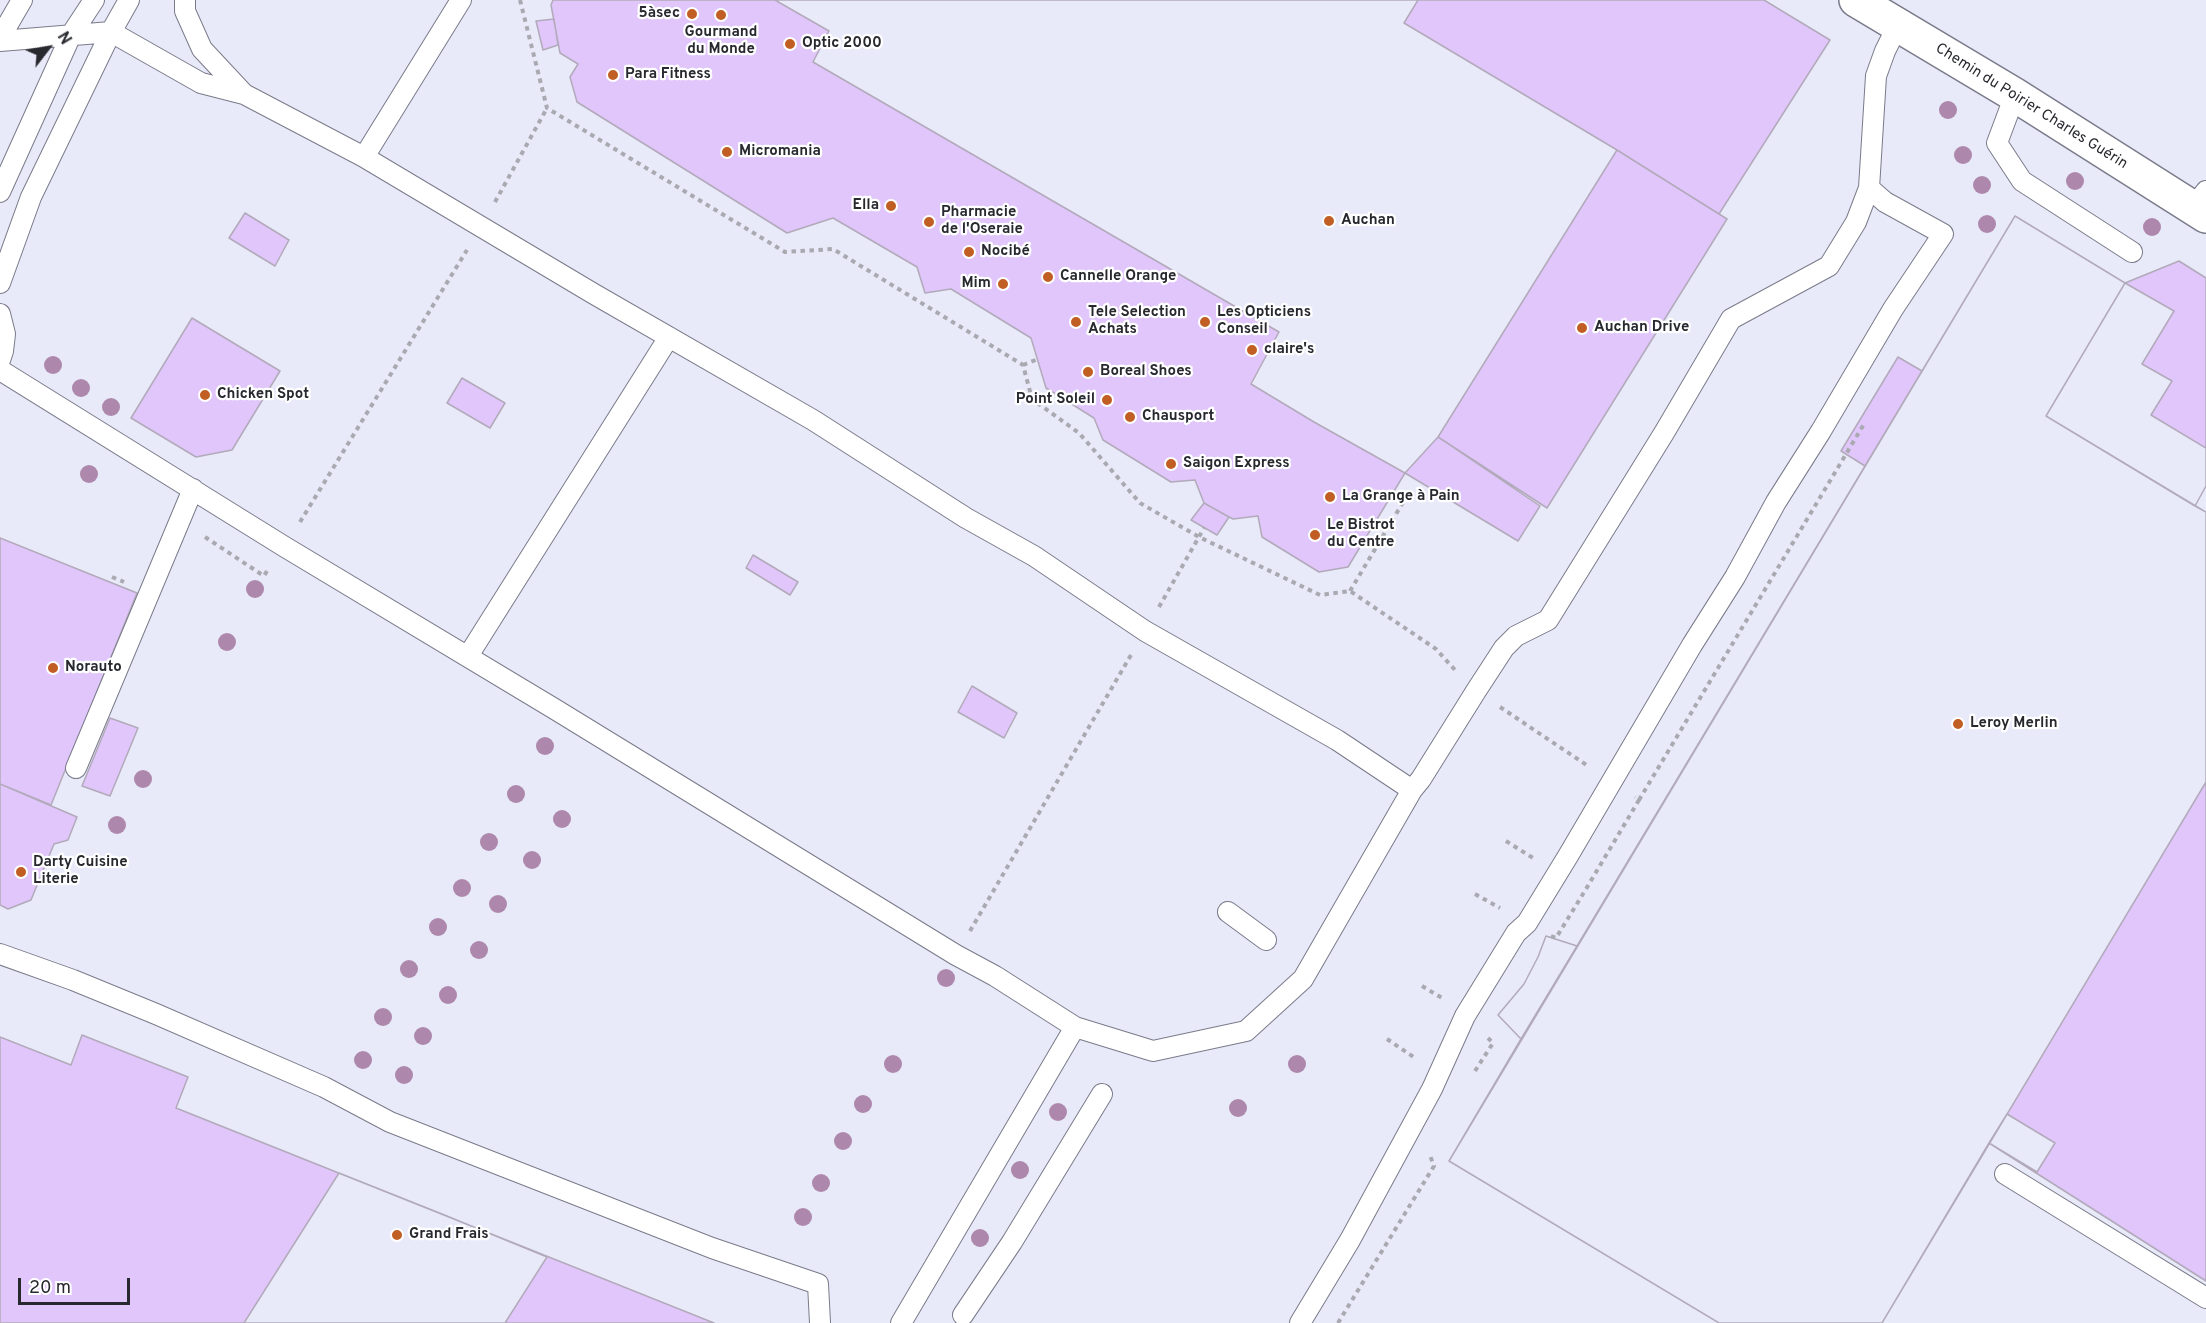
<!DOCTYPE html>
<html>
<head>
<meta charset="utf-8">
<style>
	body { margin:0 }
	#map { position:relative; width:2206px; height:1323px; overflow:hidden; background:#f5f6fd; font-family:Overpass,sans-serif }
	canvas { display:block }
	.north { position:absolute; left:18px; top:18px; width:60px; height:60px; -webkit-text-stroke:4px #fff; paint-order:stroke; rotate:59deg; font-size:16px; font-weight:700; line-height:24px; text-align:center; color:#28292f }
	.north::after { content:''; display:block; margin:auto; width:21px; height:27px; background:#28292f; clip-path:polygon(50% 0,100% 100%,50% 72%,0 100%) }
	.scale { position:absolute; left:18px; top:1278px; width:112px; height:27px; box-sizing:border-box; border:3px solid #28292f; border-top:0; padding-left:8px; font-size:18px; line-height:21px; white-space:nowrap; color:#28292f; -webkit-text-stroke:4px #fff; paint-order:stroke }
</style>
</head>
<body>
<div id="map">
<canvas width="2206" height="1323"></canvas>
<div class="north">N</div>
<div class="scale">20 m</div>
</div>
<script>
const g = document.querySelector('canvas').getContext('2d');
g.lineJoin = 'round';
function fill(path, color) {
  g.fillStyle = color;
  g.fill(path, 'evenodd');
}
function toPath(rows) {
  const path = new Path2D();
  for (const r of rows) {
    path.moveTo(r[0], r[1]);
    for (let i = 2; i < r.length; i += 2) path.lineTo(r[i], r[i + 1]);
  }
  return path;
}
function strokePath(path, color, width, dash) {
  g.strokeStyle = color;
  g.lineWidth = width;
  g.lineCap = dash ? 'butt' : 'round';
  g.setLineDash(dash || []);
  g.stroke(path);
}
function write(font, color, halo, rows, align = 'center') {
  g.font = font + ' Overpass,sans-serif';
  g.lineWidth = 4.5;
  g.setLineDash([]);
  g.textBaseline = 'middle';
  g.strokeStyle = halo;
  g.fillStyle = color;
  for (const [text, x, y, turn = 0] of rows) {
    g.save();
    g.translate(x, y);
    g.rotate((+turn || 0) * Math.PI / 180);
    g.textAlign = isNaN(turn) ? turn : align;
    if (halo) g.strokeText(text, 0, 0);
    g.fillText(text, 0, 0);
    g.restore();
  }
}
fill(toPath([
	[0,0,2206,0,2206,1323,0,1323]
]), '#e8eaf9');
const building = toPath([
	[553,0,1764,0,1830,40,1719,214,1617,150,1438,437,1540,506,1518,541,1405,473,1348,567,1319,572,1262,537,1258,516,1233,519,1229,517,1204,503,1195,480,1171,482,1103,440,1094,418,1046,388,1031,338,951,289,925,293,917,267,833,218,787,233,577,102,570,77,578,64,560,53,551,5,553,0],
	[775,0,1418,0,1404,23,1617,150,1438,437,1405,473,1314,422,1251,384,1279,332,813,62,829,31,775,0],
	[554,19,558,45,543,50,536,21,554,19],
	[1617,150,1727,219,1547,508,1438,437,1617,150],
	[245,213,289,240,275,266,229,238,245,213],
	[2015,216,2125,283,2046,416,2206,512,2206,782,1882,1323,1719,1323,1449,1161,2015,216],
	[2015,216,2125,283,2179,261,2206,278,2206,486,2195,506,2206,512,2206,1281,1989,1143,1882,1323,1719,1323,1449,1161,1521,1039,1498,1015,1524,984,1538,957,1546,936,1577,946,2015,216],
	[2125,283,2174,311,2142,364,2172,381,2151,415,2206,448,2206,486,2195,506,2046,416,2125,283],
	[192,318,280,371,232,450,196,457,131,418,192,318],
	[1898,357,1922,371,1865,466,1841,451,1898,357],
	[462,378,505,403,490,428,447,403,462,378],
	[1204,503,1229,517,1217,535,1191,520,1204,503],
	[0,538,137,593,51,805,0,784,0,538],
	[753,555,798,582,790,595,746,568,753,555],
	[972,686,1017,713,1004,738,958,712,972,686],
	[110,718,138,728,110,796,82,786,110,718],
	[0,784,77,817,68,840,54,844,31,900,8,909,0,905,0,784],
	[1546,936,1577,946,1521,1039,1498,1015,1524,984,1538,957,1546,936],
	[82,1035,188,1077,176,1108,714,1323,0,1323,0,1037,71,1065,82,1035],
	[2007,1114,2055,1143,2037,1172,1989,1143,2007,1114],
	[339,1173,442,1214,547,1257,505,1323,244,1323,339,1173]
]);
fill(building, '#e0c6fa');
strokePath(building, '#b2aaba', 1.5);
const lane = toPath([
	[185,0,185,11,202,49,244,94,364,157,594,294,813,420,966,518,1034,556,1145,631,1337,740,1412,790],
	[0,38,22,0],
	[0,41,111,32,201,83,244,94],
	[2015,95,1997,143,2022,181,2132,252],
	[364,157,461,0],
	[0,192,71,35,94,0],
	[2193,208,2206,191],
	[0,283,31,197,111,32,129,0],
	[0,314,5,334,3,351,0,360],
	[0,370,285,547,553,708,956,955,995,976,1075,1027,1153,1051,1246,1031,1303,979,1412,790,1421,779,1476,691,1504,648,1516,636,1548,620,1664,433,1731,319,1829,266,1856,222,1869,188,1876,76,1885,51,1898,25],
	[468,656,669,337],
	[76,768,193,489],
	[1228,912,1266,940],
	[0,954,73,980,156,1014,324,1087,390,1122,712,1248,818,1284,820,1323],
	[2005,1174,2206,1298],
	[963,1315,1012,1242,1102,1094],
	[901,1323,1075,1027],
	[1300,1323,1350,1240,1432,1089,1465,1016,1516,933,1527,923,1568,856,1692,645,1735,577,1776,502,1821,431,1893,309,1943,234,1885,202,1869,188]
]);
const street = toPath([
	[1856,0,2015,95,2206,216]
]);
strokePath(lane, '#7a7b8a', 22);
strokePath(street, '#7a7b8a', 36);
strokePath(toPath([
	[520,0,547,108,785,252,833,249,1023,365,1032,399,1079,433,1140,503,1199,537,1320,595,1350,591,1436,649,1455,670],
	[495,202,547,108],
	[1023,365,1038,359],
	[300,522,467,250],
	[205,537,264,576,267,571],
	[112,577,124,582],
	[1350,591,1408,494],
	[1159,607,1204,528],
	[1500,707,1588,766],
	[1639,800,1864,424],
	[1506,841,1533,858],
	[1475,894,1500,908],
	[970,931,1131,655],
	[1551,936,1556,938,1586,889,1639,800,1635,797],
	[1422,986,1442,998],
	[1387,1039,1415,1058],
	[1475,1071,1493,1043,1488,1038],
	[1338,1323,1434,1166,1429,1153]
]), '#a9aab1', 4, [4.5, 4.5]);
strokePath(lane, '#fff', 20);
strokePath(street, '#fff', 33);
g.fillStyle = '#ae88ac';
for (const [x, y] of [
	[1948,110],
	[1963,155],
	[2075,181],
	[1982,185],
	[1987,224],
	[2152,227],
	[53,365],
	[81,388],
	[111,407],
	[89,474],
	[255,589],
	[227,642],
	[545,746],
	[143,779],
	[516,794],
	[562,819],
	[117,825],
	[489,842],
	[532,860],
	[462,888],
	[498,904],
	[438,927],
	[479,950],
	[409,969],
	[946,978],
	[448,995],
	[383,1017],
	[423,1036],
	[363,1060],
	[893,1064],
	[1297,1064],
	[404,1075],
	[863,1104],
	[1238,1108],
	[1058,1112],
	[843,1141],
	[1020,1170],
	[821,1183],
	[803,1217],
	[980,1238]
]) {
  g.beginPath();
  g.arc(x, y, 9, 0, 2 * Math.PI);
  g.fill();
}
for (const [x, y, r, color] of [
	[692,14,6,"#c05e23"],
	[721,15,6,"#c05e23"],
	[790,44,6,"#c05e23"],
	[613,75,6,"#c05e23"],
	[727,152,6,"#c05e23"],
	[891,206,6,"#c05e23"],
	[1329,221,6,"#c05e23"],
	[929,222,6,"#c05e23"],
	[969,252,6,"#c05e23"],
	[1048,277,6,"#c05e23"],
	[1003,284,6,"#c05e23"],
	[1076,322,6,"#c05e23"],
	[1205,322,6,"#c05e23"],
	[1582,328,6,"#c05e23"],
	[1252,350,6,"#c05e23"],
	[1088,372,6,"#c05e23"],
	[205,395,6,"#c05e23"],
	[1107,400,6,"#c05e23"],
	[1130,417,6,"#c05e23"],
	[1171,464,6,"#c05e23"],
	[1330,497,6,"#c05e23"],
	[1315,535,6,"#c05e23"],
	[53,668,6,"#c05e23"],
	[1958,724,6,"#c05e23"],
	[21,872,6,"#c05e23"],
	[397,1235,6,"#c05e23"]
]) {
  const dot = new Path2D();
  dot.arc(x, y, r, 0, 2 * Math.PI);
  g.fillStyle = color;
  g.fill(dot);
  strokePath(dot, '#fff', 2);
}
write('bold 15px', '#28292f', '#fff', [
	["5àsec",680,14,"right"],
	["Gourmand",721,33,"center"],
	["du Monde",721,50,"center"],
	["Optic 2000",802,44],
	["Para Fitness",625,75],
	["Micromania",739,152],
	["Ella",879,206,"right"],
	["Pharmacie",941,213],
	["de l'Oseraie",941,230],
	["Auchan",1341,221],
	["Nocibé",981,252],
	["Cannelle Orange",1060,277],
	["Mim",991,284,"right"],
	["Tele Selection",1088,313],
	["Achats",1088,330],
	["Les Opticiens",1217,313],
	["Conseil",1217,330],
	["Auchan Drive",1594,328],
	["claire's",1264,350],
	["Boreal Shoes",1100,372],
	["Chicken Spot",217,395],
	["Point Soleil",1095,400,"right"],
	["Chausport",1142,417],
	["Saigon Express",1183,464],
	["La Grange à Pain",1342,497],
	["Le Bistrot",1327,526],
	["du Centre",1327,543],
	["Norauto",65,668],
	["Leroy Merlin",1970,724],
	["Darty Cuisine",33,863],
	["Literie",33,880],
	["Grand Frais",409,1235]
], 'left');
write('15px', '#28292f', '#fff', [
	["Chemin du Poirier Charles Guérin",2031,107,32]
]);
</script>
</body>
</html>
